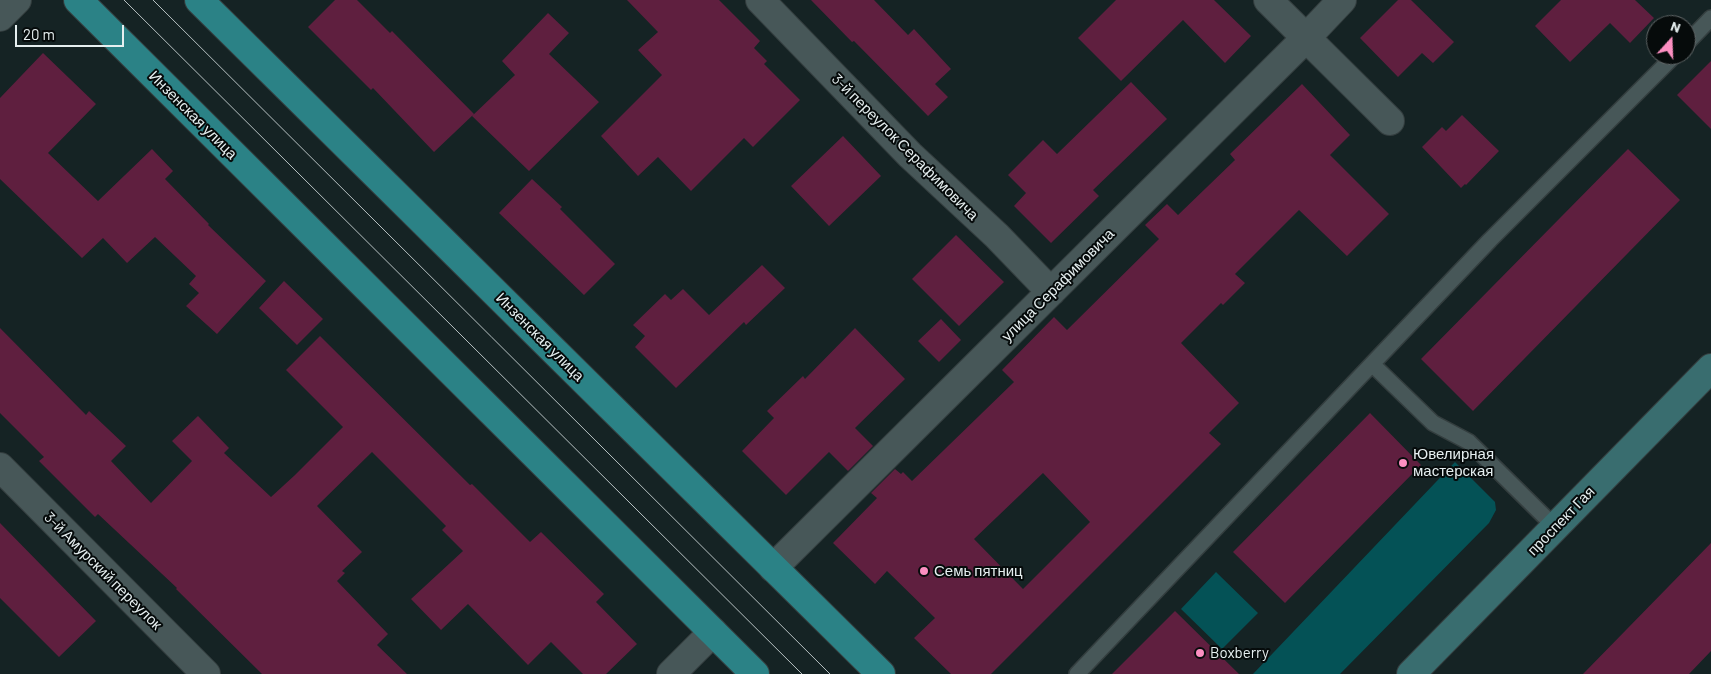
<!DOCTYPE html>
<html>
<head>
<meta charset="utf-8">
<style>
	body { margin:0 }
	#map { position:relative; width:1711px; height:674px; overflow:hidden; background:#152324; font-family:Barlow,sans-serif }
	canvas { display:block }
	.north { position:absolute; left:1646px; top:15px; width:50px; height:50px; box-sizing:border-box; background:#060b0b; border:1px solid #606667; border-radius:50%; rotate:20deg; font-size:14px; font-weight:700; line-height:20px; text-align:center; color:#e6eff0 }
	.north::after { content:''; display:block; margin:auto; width:18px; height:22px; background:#fc8fc1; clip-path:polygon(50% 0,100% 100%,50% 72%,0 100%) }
	.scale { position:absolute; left:15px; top:25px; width:109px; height:22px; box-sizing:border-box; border:2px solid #e6eff0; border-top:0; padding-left:6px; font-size:15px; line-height:18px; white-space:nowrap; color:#e6eff0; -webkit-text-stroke:4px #060b0b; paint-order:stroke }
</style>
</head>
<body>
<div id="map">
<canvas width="1711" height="674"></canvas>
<div class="north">N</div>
<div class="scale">20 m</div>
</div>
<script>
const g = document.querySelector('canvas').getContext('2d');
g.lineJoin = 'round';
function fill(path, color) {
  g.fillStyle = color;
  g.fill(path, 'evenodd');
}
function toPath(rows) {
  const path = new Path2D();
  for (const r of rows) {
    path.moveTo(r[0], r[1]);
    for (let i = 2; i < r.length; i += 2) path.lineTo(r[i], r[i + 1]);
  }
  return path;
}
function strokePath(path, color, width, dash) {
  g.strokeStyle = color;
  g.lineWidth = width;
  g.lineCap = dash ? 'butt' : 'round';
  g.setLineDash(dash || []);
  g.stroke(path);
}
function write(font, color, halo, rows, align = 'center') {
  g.font = font + ' Barlow,sans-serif';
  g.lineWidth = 4;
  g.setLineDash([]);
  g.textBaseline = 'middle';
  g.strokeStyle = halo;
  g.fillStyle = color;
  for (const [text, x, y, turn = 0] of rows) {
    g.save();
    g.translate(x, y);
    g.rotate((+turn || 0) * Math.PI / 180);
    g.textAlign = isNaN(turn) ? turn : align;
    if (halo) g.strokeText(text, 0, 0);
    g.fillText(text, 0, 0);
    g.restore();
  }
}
fill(toPath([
	[1455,462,1495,502,1496,510,1489,523,1340,674,1253,674],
	[1216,572,1258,613,1222,649,1181,609]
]), '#045256');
fill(toPath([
	[335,0,357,0,390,33,392,31,474,114,434,152,373,88,371,90,308,27],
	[627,0,719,0,760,41,754,48,767,61,764,64,800,100,753,147,744,138,691,191,658,157,638,176,601,136,662,75,638,50,658,32],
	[811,0,874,0,908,35,914,29,951,69,935,84,948,97,928,116,854,41,852,42],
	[1116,0,1214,0,1251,36,1225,63,1183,20,1121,81,1078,38],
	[1398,0,1411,0,1454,42,1433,63,1422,53,1398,77,1360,38],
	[1561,0,1635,0,1654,18,1630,43,1610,23,1570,62,1535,26],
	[548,13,569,33,549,54,599,102,529,171,472,116,515,75,502,61],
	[43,53,96,104,48,153,98,201,152,149,173,171,165,179,209,224,208,225,266,281,217,334,186,306,199,293,189,284,196,276,155,237,127,263,103,238,82,258,0,179,0,98],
	[1711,61,1711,129,1677,95],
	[1131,82,1167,119,1093,190,1099,196,1051,243,1014,206,1026,193,1008,175,1043,140,1057,154],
	[1302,84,1350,135,1330,155,1389,214,1347,256,1299,210,1235,274,1245,283,1223,305,1221,303,1181,343,1239,403,1209,433,1221,444,991,674,951,674,914,638,935,618,887,571,875,584,833,543,877,498,871,493,895,469,901,474,903,472,912,481,1014,382,1002,370,1054,317,1067,330,1159,239,1145,225,1167,204,1178,215,1235,160,1230,154],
	[1043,473,1090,522,1023,589,974,539],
	[1462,115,1499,151,1466,185,1465,184,1461,188,1422,147,1442,127,1446,131],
	[843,136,881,176,829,226,791,186],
	[1628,149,1680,200,1473,411,1421,359],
	[532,179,562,207,560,209,615,264,584,295,499,213],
	[956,235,1004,282,959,326,912,279],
	[762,265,785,288,746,325,744,322,676,388,635,347,645,336,633,325,665,294,671,300,683,289,709,315],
	[284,281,323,319,297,345,259,308],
	[941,319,961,340,939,362,918,341],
	[0,328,86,415,89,411,126,446,111,461,151,503,192,461,172,441,198,416,229,448,224,453,271,497,295,475,343,427,286,370,320,336,470,485,472,484,530,542,541,532,604,594,596,602,637,644,606,674,583,674,551,642,528,665,468,604,441,630,411,599,463,551,442,530,446,526,372,452,317,506,362,552,342,571,345,573,337,581,388,634,377,645,407,674,262,674,176,589,177,588,98,514,95,517,39,461,44,457,0,413],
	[855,328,905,379,855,428,873,446,848,471,829,452,786,495,742,451,774,418,767,411,803,376,805,379],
	[1370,413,1421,465,1285,603,1233,552],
	[0,523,96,621,59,657,0,598],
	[1711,543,1711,651,1689,674,1583,674],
	[1175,611,1239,674,1112,674]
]), '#5f1f3f');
const lane = toPath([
	[1686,44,1711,18],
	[1372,364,1433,423,1469,442,1555,527],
	[1077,674,1490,240,1675,55]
]);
const street = toPath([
	[760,0,910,155,997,236,1051,292],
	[1268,0,1390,121],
	[0,17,17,0],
	[0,467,206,674],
	[773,568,1306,38,1342,0],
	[671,674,713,632]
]);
const secondary = toPath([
	[1411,674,1711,368]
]);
const primary = toPath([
	[78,0,755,674],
	[199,0,881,674]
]);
strokePath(lane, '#343e3f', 18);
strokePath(street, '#343e3f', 30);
strokePath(secondary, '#343e3f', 30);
strokePath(primary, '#343e3f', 30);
strokePath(lane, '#475758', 15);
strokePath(street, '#475758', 28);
strokePath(secondary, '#396d6f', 28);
strokePath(primary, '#2b8286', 28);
strokePath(toPath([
	[124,0,802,674],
	[153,0,830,674]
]), '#b7c1c2', 1);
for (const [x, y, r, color] of [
	[1403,463,5,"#fc8fc1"],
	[924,571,5,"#fc8fc1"],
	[1200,653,5,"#fc8fc1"]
]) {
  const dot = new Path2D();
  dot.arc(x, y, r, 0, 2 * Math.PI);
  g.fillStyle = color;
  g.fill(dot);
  strokePath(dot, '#060b0b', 2);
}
write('15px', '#e6eff0', '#060b0b', [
	["Инзенская улица",193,115,45],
	["3-й переулок Серафимовича",905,147,45],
	["улица Серафимовича",1058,285,-45],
	["Инзенская улица",540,337,45],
	["проспект Гая",1561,521,-46],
	["3-й Амурский переулок",103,571,45]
]);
write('15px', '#e6eff0', '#060b0b', [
	["Ювелирная",1413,454],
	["мастерская",1413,471],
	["Семь пятниц",934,571],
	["Boxberry",1210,653]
], 'left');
</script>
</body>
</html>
